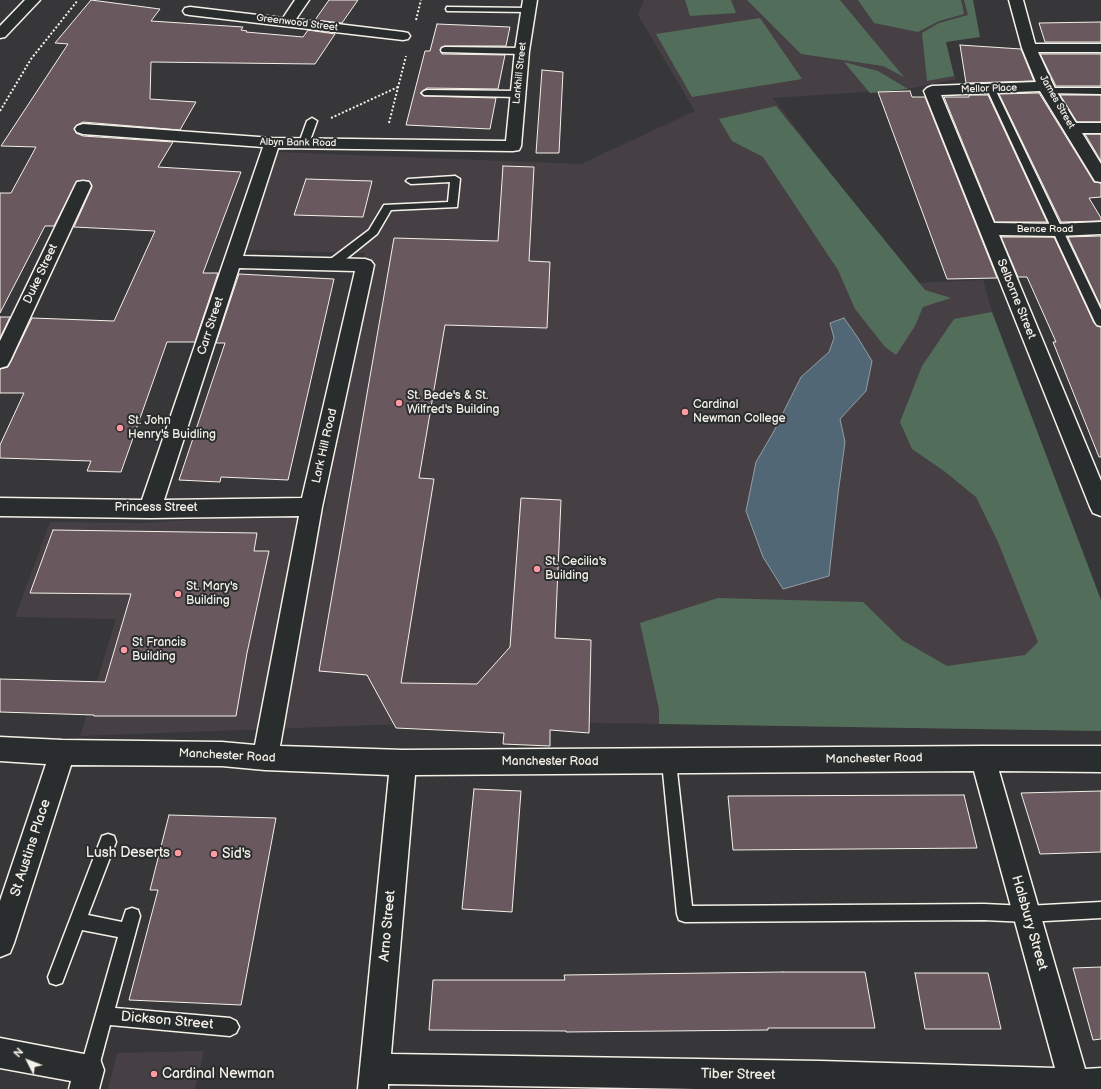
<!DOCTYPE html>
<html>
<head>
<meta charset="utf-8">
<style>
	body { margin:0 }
	#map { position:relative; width:1101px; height:1089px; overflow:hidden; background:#373638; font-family:"Balsamiq Sans",sans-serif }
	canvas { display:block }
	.north { position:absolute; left:8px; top:1041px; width:40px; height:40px; -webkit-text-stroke:3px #2a2d2e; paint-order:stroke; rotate:312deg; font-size:11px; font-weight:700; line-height:16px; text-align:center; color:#f4f1e8 }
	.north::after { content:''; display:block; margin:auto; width:14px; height:18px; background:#f4f1e8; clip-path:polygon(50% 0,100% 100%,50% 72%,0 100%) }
</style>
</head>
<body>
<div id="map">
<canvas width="1101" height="1089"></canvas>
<div class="north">N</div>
</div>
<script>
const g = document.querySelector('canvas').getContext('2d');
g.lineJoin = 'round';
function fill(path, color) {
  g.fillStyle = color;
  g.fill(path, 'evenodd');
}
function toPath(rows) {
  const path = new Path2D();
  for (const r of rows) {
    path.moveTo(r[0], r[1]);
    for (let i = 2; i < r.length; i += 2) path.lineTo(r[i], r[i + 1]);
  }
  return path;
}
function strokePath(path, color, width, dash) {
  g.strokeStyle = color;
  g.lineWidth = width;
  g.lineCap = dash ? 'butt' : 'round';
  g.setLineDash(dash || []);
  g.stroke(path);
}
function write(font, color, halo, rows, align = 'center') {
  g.font = font + ' "Balsamiq Sans",sans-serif';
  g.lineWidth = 4;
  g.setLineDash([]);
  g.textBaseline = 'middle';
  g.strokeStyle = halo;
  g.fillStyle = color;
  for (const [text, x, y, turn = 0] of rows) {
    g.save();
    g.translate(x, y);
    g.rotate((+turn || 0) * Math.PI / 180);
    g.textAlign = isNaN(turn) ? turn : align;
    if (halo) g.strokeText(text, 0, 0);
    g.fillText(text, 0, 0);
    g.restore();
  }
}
fill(toPath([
	[644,0,970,0,976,35,945,42,956,79,908,89,773,98,914,283,983,280,992,312,1101,600,1101,731,484,721,80,736,116,619,15,617,50,522,145,523,325,511,365,253,246,250,277,152,581,164,695,111,638,15],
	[204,1051,195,1089,108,1089,117,1053]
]), '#464044');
fill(toPath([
	[685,0,731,0,736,13,690,16],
	[747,0,840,0,904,77,883,66,801,54],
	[858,0,961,0,964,14,939,21,918,32,874,23],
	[964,0,973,0,980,37,946,42,954,76,927,81,922,33,939,23,968,15],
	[760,18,802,79,692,97,656,34],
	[844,62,878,71,908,89,870,93],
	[776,106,925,290,951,298,923,307,915,326,896,355,885,347,855,309,838,270,763,157,732,141,719,119],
	[992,312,1101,600,1101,731,659,724,659,709,640,623,718,598,863,602,902,640,947,666,1025,655,1038,642,998,542,976,497,944,471,912,449,900,422,922,366,954,319]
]), '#536d5b');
const water = toPath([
	[844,318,858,338,872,361,866,391,840,419,845,442,838,494,829,576,783,589,763,557,746,511,756,462,774,431,801,377,829,352,834,338,830,323,844,318]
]);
fill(water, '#526776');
strokePath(water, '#939ea4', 1);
const building = toPath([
	[91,0,160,9,151,21,243,27,241,30,247,31,246,32,303,37,308,30,335,34,315,64,151,62,150,99,196,102,180,130,83,122,77,125,74,128,76,133,83,136,173,142,158,167,241,172,203,273,218,273,195,342,167,342,121,472,87,471,91,461,0,458,0,445,24,393,0,393,0,369,8,367,32,318,114,321,155,231,74,227,92,187,89,181,77,181,54,226,45,226,0,313,0,193,11,193,36,147,1,146,68,44,55,43,91,0],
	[329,0,358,0,342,23,315,20,329,0],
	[1101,22,1101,42,1045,42,1039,23,1101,22],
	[437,24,510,27,506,46,445,46,440,49,442,54,505,55,498,89,427,88,420,93,424,96,496,98,490,129,406,125,425,51,430,51,437,24],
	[960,45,1021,49,1034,81,966,83,960,45],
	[1040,54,1101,54,1101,86,1056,86,1040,54],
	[542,70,563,72,559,153,536,153,542,70],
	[910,91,912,97,925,97,997,278,947,279,878,92,910,91],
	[1039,93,1094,182,1101,183,1101,197,1089,198,1101,218,1101,221,1061,222,999,94,1039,93],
	[969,95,988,95,1047,222,995,222,944,97,969,97,969,95],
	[1060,95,1101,95,1101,122,1077,122,1060,95],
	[1085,134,1101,134,1101,161,1085,134],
	[503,166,534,167,529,261,550,262,547,328,445,325,419,478,434,479,401,683,477,684,510,647,521,498,561,500,555,638,591,640,589,733,550,730,550,746,503,744,504,733,396,728,367,675,319,671,394,238,498,241,503,166],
	[306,179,372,181,363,217,294,215,306,179],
	[1101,236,1101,307,1068,237,1101,236],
	[1001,237,1054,237,1094,323,1097,326,1101,327,1101,457,1099,457,1053,342,1056,342,1027,277,1018,277,1001,237],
	[239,274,334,279,288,480,221,477,220,482,179,480,225,343,216,343,239,274],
	[0,317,10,317,0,338,0,317],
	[53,530,257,533,254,551,269,551,247,653,236,716,94,716,94,715,0,712,0,679,105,682,131,594,30,593,53,530],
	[474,789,521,791,512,912,462,909,474,789],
	[1101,791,1101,852,1040,854,1021,793,1101,791],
	[964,795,977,848,733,850,728,796,964,795],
	[169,815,276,818,241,1005,129,1000,158,890,150,890,169,815],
	[1101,967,1101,1039,1093,1040,1073,968,1101,967],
	[783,972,865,972,875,1028,768,1028,768,1030,566,1032,566,1031,429,1030,433,980,565,980,564,975,783,972],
	[915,973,988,973,1001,1029,925,1029,915,973]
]);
fill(building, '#6a585f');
strokePath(building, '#f4f1e8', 1);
const service = toPath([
	[447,7,529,8,533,10,529,12,450,11,447,11,446,9,447,7],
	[445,47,522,48,526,51,522,54,442,52,441,50,442,48,445,47],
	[991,86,995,89,1101,310,1101,326,1097,325,1095,322,987,89,991,86],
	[1048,88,1101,88,1101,94,1045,93,1044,91,1045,89,1048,88],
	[427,90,518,91,523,94,518,97,424,95,422,93,424,91,427,90],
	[312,118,317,121,309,143,307,145,301,145,299,143,307,121,312,118],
	[455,176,460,179,457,207,391,210,377,234,336,267,328,267,327,264,328,261,369,230,384,205,448,202,450,182,411,184,406,181,408,179,455,176],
	[669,755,674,757,676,762,692,906,984,904,1026,906,1101,902,1101,918,1026,922,984,920,685,922,679,920,677,914,662,762,664,757,669,755],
	[108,834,114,836,116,842,88,915,122,922,126,910,132,908,138,910,140,916,115,1008,230,1018,236,1021,239,1027,236,1033,230,1036,110,1025,98,1070,95,1076,89,1079,83,1076,80,1070,118,937,82,930,62,983,56,985,50,983,48,977,102,836,108,834]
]);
const minor = toPath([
	[295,0,309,0,296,19,403,32,408,33,410,36,408,39,403,40,190,15,185,14,183,11,185,8,190,7,283,18,295,0],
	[523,0,537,0,529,51,521,146,519,150,513,151,278,148,243,256,365,259,371,261,374,265,322,507,280,746,403,750,983,746,1101,746,1101,772,999,771,1085,1069,1101,1068,1101,1089,695,1089,388,1084,388,1089,358,1089,389,775,265,770,222,766,71,765,14,943,10,953,0,957,0,901,46,764,0,761,0,737,62,740,222,742,255,745,299,516,150,518,0,516,0,498,142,500,263,147,83,134,77,132,75,129,77,126,83,124,272,138,506,141,515,51,523,0],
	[239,268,355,271,302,498,164,500,239,268],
	[974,771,1055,1068,820,1061,391,1054,415,775,974,771],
	[1009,0,1023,0,1035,44,1101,44,1101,52,1038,52,1056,91,1076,123,1101,123,1101,133,1082,133,1101,164,1101,182,1095,181,1040,91,941,95,994,223,1058,224,1101,222,1101,234,1058,236,999,235,1101,481,1101,516,1093,513,1090,507,924,91,927,88,932,86,1036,82,1022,48,1009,0],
	[83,181,89,182,91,186,10,361,7,366,0,368,0,341,75,186,77,182,83,181],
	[0,1038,89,1055,100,1059,104,1070,99,1089,69,1089,71,1081,0,1068,0,1038]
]);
const tertiary = toPath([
	[25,0,40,0,5,37,0,38,0,26,25,0]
]);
strokePath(service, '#f4f1e8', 3);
strokePath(minor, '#f4f1e8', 3);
strokePath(tertiary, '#f4f1e8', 3);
strokePath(toPath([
	[416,20,421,0],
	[0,111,31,59,78,0],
	[331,118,398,87],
	[389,123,406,56]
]), '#f4f1e8', 2, [2, 2]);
fill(service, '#2a2d2e');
fill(minor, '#2a2d2e');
fill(tertiary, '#2a2d2e');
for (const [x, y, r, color] of [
	[399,403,4,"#ff9aa2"],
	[685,412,4,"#ff9aa2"],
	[120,428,4,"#ff9aa2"],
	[537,569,4,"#ff9aa2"],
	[178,594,4,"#ff9aa2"],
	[124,650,4,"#ff9aa2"],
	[178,853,4,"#ff9aa2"],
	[214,854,4,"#ff9aa2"],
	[154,1074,4,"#ff9aa2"]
]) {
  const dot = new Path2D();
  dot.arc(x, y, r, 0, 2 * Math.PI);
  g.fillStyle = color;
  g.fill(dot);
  strokePath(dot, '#2a2d2e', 1.5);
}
write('10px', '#f4f1e8', '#2a2d2e', [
	["Greenwood Street",297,23,7],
	["Larkhill Street",520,73,-84],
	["Mellor Place",989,89,-2],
	["James Street",1057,102,60],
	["Albyn Bank Road",298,143,1],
	["Bence Road",1045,229]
]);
write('12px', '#f4f1e8', '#2a2d2e', [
	["Duke Street",41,274,-65],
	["Selborne Street",1016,299,68],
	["Carr Street",211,326,-72],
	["Lark Hill Road",325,446,-77],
	["Princess Street",156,508],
	["Manchester Road",227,756,3],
	["Manchester Road",874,759,-1],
	["Manchester Road",550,762]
]);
write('12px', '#f4f1e8', '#2a2d2e', [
	["St. Bede's & St.",407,396],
	["Wilfred's Building",407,410],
	["Cardinal",693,405],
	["Newman College",693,419],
	["St. John",128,421],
	["Henry's Buidling",128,435],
	["St. Cecilia's",545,562],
	["Building",545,576],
	["St. Mary's",186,587],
	["Building",186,601],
	["St Francis",132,643],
	["Building",132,657]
], 'left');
write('14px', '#f4f1e8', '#2a2d2e', [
	["St Austins Place",31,848,-72],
	["Halsbury Street",1029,923,74],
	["Arno Street",388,926,-85],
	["Dickson Street",167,1021,5],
	["Tiber Street",738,1075,1]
]);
write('14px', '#f4f1e8', '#2a2d2e', [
	["Lush Deserts",170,853,"right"],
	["Sid's",222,854],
	["Cardinal Newman",162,1074]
], 'left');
</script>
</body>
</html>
